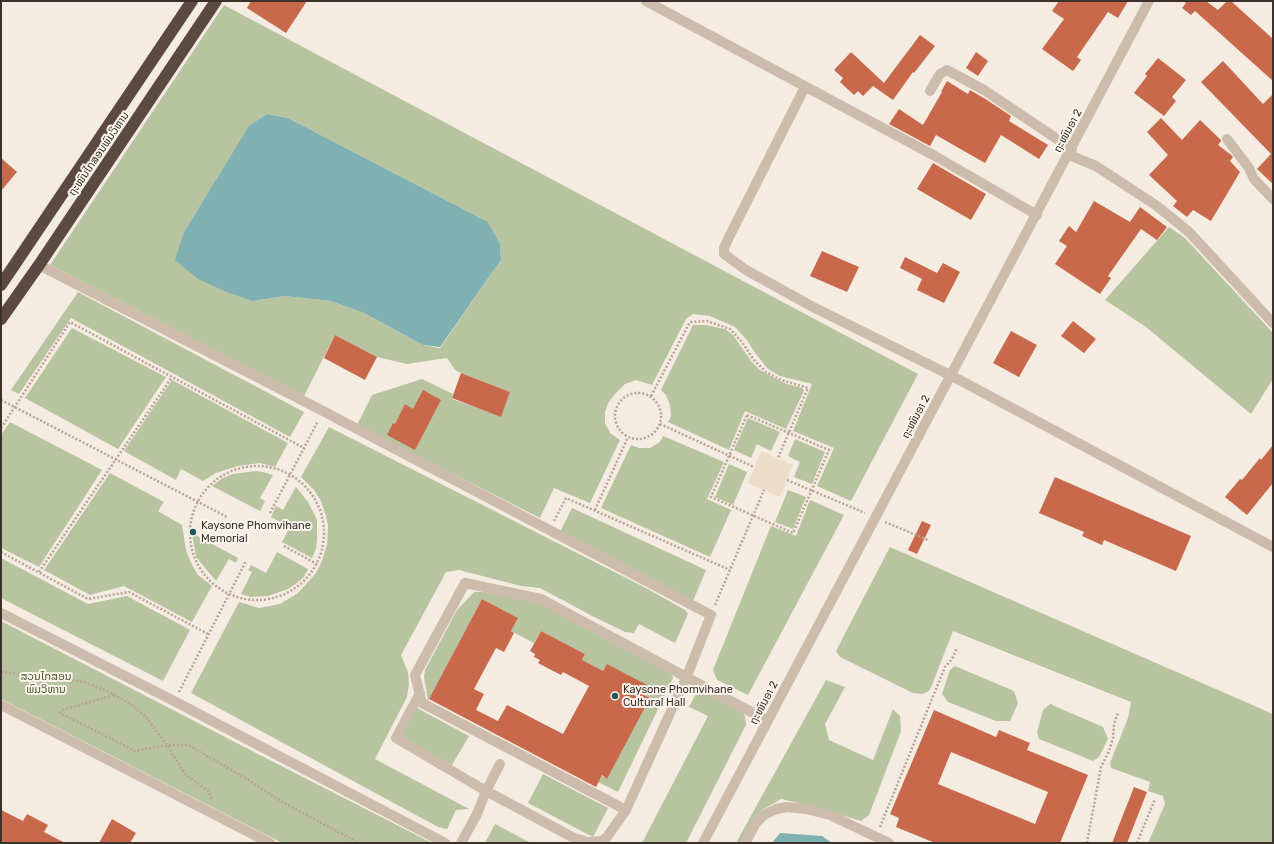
<!DOCTYPE html>
<html>
<head>
<meta charset="utf-8">
<style>
	body { margin:0 }
	#map { position:relative; width:1274px; height:844px; overflow:hidden; background:#f4ebe1; font-family:Rubik,sans-serif }
	canvas { display:block }
	.frame { position:absolute; inset:0; border:2px solid #3b302b; pointer-events:none }
</style>
</head>
<body>
<div id="map">
<canvas width="1274" height="844"></canvas>
<div class="frame"></div>
</div>
<script>
const g = document.querySelector('canvas').getContext('2d');
g.lineJoin = 'round';
function fill(path, color) {
  g.fillStyle = color;
  g.fill(path, 'evenodd');
}
function toPath(rows) {
  const path = new Path2D();
  for (const r of rows) {
    if (r.length === 3) {
      path.moveTo(r[0] + r[2], r[1]);
      path.arc(r[0], r[1], r[2], 0, 2 * Math.PI);
      continue;
    }
    path.moveTo(r[0], r[1]);
    for (let i = 2; i < r.length; i += 2) path.lineTo(r[i], r[i + 1]);
  }
  return path;
}
function strokePath(path, color, width, dash) {
  g.strokeStyle = color;
  g.lineWidth = width;
  g.lineCap = dash ? 'butt' : 'round';
  g.setLineDash(dash || []);
  g.stroke(path);
}
function write(font, color, halo, rows, align = 'center') {
  g.font = font + ' Rubik,"Noto Sans Lao",sans-serif';
  g.lineWidth = 4;
  g.setLineDash([]);
  g.textBaseline = 'middle';
  g.strokeStyle = halo;
  g.fillStyle = color;
  for (const [text, x, y, turn = 0] of rows) {
    g.save();
    g.translate(x, y);
    g.rotate((+turn || 0) * Math.PI / 180);
    g.textAlign = isNaN(turn) ? turn : align;
    if (halo) g.strokeText(text, 0, 0);
    g.fillText(text, 0, 0);
    g.restore();
  }
}
fill(toPath([
	[224,5,918,374,851,501,817,486,834,448,793,431,812,384,780,376,768,369,756,354,746,339,735,327,710,316,693,314,686,319,652,385,636,380,625,384,615,394,608,403,605,412,605,423,610,433,620,440,590,503,554,488,540,518,357,425,372,395,422,379,453,394,452,399,501,416,510,392,461,373,455,370,447,358,407,364,377,357,335,335,304,396,50,265],
	[267,114,288,118,488,222,500,244,501,260,440,348,423,345,364,313,331,301,285,296,253,301,184,232,249,127],
	[1169,227,1185,238,1273,333,1273,379,1251,414,1146,327,1105,300],
	[78,292,304,412,290,437,71,318,19,394,11,390],
	[693,325,705,325,725,329,733,335,751,361,760,370,784,383,802,388,804,390,803,393,786,429,745,411,729,450,668,422,671,416,670,405,666,395,661,390],
	[72,328,166,377,118,449,25,398],
	[172,380,288,443,275,467,260,463,238,466,216,473,203,481,181,469,176,480,124,451],
	[748,418,780,432,771,451,757,444,751,458,734,450],
	[10,422,102,470,39,567,1,548,1,435],
	[329,427,646,588,685,610,688,614,675,643,639,624,634,633,625,632,594,617,540,588,521,586,459,570,446,572,401,655,408,672,409,684,407,697,375,759,469,809,456,810,447,829,438,827,191,693,239,602,259,608,280,604,298,593,316,573,322,561,327,545,328,525,326,516,321,501,314,490,301,477],
	[663,436,724,462,707,499,731,510,710,557,601,508,631,445,639,448,650,448,660,442],
	[795,439,825,452,812,484,794,477,800,462,788,456],
	[729,464,747,472,733,505,715,497],
	[257,471,267,473,273,475,260,498,265,501,260,511,212,486,223,478,232,474],
	[110,473,164,502,158,511,182,525,186,550,190,561,198,575,212,586,192,622,124,586,90,595,44,570],
	[296,487,308,502,317,520,317,539,316,549,312,558,282,542,290,527,271,517,276,506,283,510],
	[788,490,806,497,793,529,775,522],
	[810,500,844,515,748,695,717,680,713,670,771,526,796,536],
	[572,508,706,570,693,601,560,532],
	[192,533,238,558,236,563,229,559,216,581,196,557],
	[890,547,1273,714,1273,843,1148,843,1165,804,1163,796,1148,791,1150,782,1111,768,1110,763,1128,718,1131,702,953,631,930,690,923,694,913,693,840,657,836,651],
	[277,552,308,569,304,577,297,583,288,589,268,596,251,597,241,594,252,572,248,570,251,565,266,573],
	[1,558,88,604,127,596,190,630,163,681,1,598],
	[474,592,489,592,537,601,669,670,673,678,618,792,598,782,602,776,607,778,650,698,642,694,647,686,607,665,603,671,597,668,593,674,579,667,585,654,541,631,534,643,511,631,518,618,482,599,428,701,424,677,425,670,457,610],
	[1,621,258,754,432,843,282,843,1,699],
	[955,666,1014,691,1018,703,1010,721,996,721,948,702,942,694,950,670],
	[826,680,845,687,825,724,829,740,873,760,893,709,900,716,901,731,869,815,861,821,811,806,781,799,762,810,747,830,740,843,736,843],
	[700,686,740,708,745,716,746,725,686,843,642,843,708,716,689,707],
	[1050,704,1103,727,1108,739,1099,757,1093,761,1039,739,1037,732,1043,710],
	[417,708,469,736,452,765,401,737],
	[543,774,608,808,593,837,528,803],
	[495,824,531,843,485,843]
]), '#b8c4a0');
fill(toPath([
	[761,451,793,465,780,497,748,483]
]), '#ecdcc8');
fill(toPath([
	[267,114,288,118,488,222,500,244,501,260,440,347,423,345,364,313,331,301,285,296,253,301,229,293,198,279,175,260,184,232,249,126],
	[780,833,822,836,832,843,772,843]
]), '#7fb0b2');
fill(toPath([
	[251,1,307,1,286,33,247,8],
	[1059,1,1128,1,1118,18,1108,12,1077,57,1081,60,1073,71,1042,49,1064,19,1052,11],
	[1184,1,1206,1,1218,10,1227,1,1231,1,1273,39,1273,81,1195,11,1191,15,1182,8,1186,3],
	[920,35,935,46,914,73,913,72,893,100,873,86,863,96,858,91,854,95,840,82,843,78,834,70,851,52,884,83],
	[976,52,988,61,978,76,966,68],
	[1158,58,1186,80,1172,97,1176,101,1164,116,1134,93,1147,76,1145,74],
	[1223,61,1263,104,1273,94,1273,184,1257,169,1271,154,1201,82],
	[947,81,968,94,970,90,987,100,1011,116,1009,121,1048,145,1039,159,1001,135,985,163,936,135,930,146,889,124,899,109,923,125,942,92,941,92],
	[1161,118,1182,140,1200,120,1221,140,1221,141,1218,145,1230,154,1233,157,1230,161,1240,172,1211,221,1193,210,1187,217,1173,206,1177,201,1149,175,1168,155,1147,132],
	[1,158,17,172,1,191],
	[933,163,986,194,971,220,917,189],
	[1094,201,1130,222,1140,207,1167,227,1157,240,1141,229,1108,276,1111,278,1100,294,1055,264,1067,246,1059,241,1069,226,1076,232],
	[822,251,859,267,847,292,810,276],
	[905,257,937,273,943,263,960,272,944,303,917,290,922,279,900,268],
	[1073,321,1096,339,1084,353,1061,336],
	[1011,331,1037,345,1019,377,993,363],
	[335,335,377,357,365,380,324,358],
	[461,373,510,392,501,417,452,398],
	[423,390,441,400,415,450,387,435,393,423,395,424,405,404,413,409],
	[1273,445,1273,483,1247,515,1225,497,1240,479,1242,480,1260,458,1261,460],
	[1055,477,1191,536,1176,571,1104,540,1102,545,1082,536,1084,532,1039,513],
	[922,521,931,525,917,554,908,550],
	[482,599,518,618,511,631,514,633,504,652,496,648,474,689,484,694,476,710,498,721,507,705,563,734,589,686,563,672,561,675,538,663,540,660,534,657,535,654,530,651,541,631,585,654,582,660,603,671,607,664,647,685,642,694,650,698,607,779,602,775,596,787,429,699],
	[934,710,996,737,999,730,1030,743,1027,750,1088,775,1060,843,935,843,896,827,899,818,890,814],
	[951,752,1048,792,1035,824,938,784],
	[1134,787,1147,792,1127,843,1112,843],
	[1,810,23,821,27,814,48,825,44,832,65,843,5,843,1,841],
	[112,819,136,833,130,843,99,843]
]), '#c8694b');
strokePath(toPath([
	[638,416,23],
	[651,396,690,322,707,321,730,329,742,342,753,359,766,372,781,380,808,388,778,458],
	[1,400,227,517],
	[747,415,829,450,793,533,711,497,747,415],
	[660,424,754,467],
	[1,428,70,322,304,448],
	[257,533,67],
	[787,480,865,513],
	[595,510,628,437],
	[270,513,318,421],
	[554,521,566,498,730,570],
	[885,522,928,540],
	[284,546,317,564],
	[1,552,88,599,129,592,208,634],
	[39,572,172,377],
	[715,605,764,490],
	[1,672,56,677,84,682,107,691,131,704,146,717,167,745,185,774,208,791,212,800],
	[179,692,246,561],
	[114,695,63,710,60,713,135,751,167,745,188,745,247,779,282,802,359,843],
	[880,827,945,667,952,659,957,648],
	[1087,843,1101,767,1109,751,1113,738,1114,724,1118,713],
	[1137,843,1155,799]
]), '#b9a596', 2.5, [2, 2]);
strokePath(toPath([
	[646,1,935,156,1037,215],
	[805,87,729,237,724,248,724,254,746,270,813,307,952,376,1273,547],
	[930,91,940,74,947,70,984,90,1072,149],
	[1227,139,1249,168,1254,179,1273,199],
	[1069,155,1096,166,1157,206,1189,232,1273,323],
	[39,265,323,411,711,615,687,676,626,810,607,837,602,841,588,842,574,838,486,791,396,738,420,693],
	[1,613,174,701,445,843],
	[1,705,270,843],
	[626,810,422,703,415,675,465,583,541,599,768,721],
	[461,843,477,814,486,791,500,764],
	[703,843,1149,1],
	[745,843,756,823,764,815,776,809,787,807,806,809,830,815,889,843]
]), '#cdbbac', 10);
strokePath(toPath([
	[1,285,192,1],
	[1,319,39,265,216,1]
]), '#5c4a42', 12);
for (const [x, y, r, color] of [
	[193,532,4,"#1f5a5e"],
	[615,696,4,"#1f5a5e"]
]) {
  const dot = new Path2D();
  dot.arc(x, y, r, 0, 2 * Math.PI);
  g.fillStyle = color;
  g.fill(dot);
  strokePath(dot, '#fbf5ee', 1.5);
}
write('11px', '#3b302b', '#fbf5ee', [
	["ຖະໜົນອາ 2",1068,131,-62],
	["ຖະໜົນໄກສອນພົມວິຫານ",99,154,-56],
	["ຖະໜົນອາ 2",916,417,-62],
	["ຖະໜົນອາ 2",764,703,-62]
]);
write('11px', '#3b302b', '#fbf5ee', [
	["Kaysone Phomvihane",201,526],
	["Memorial",201,539],
	["Kaysone Phomvihane",623,690],
	["Cultural Hall",623,703]
], 'left');
write('11px', '#4a5a2e', '#fbf5ee', [
	["ສວນໄກສອນ",46,677],
	["ພົມວິຫານ",46,690]
]);
</script>
</body>
</html>
